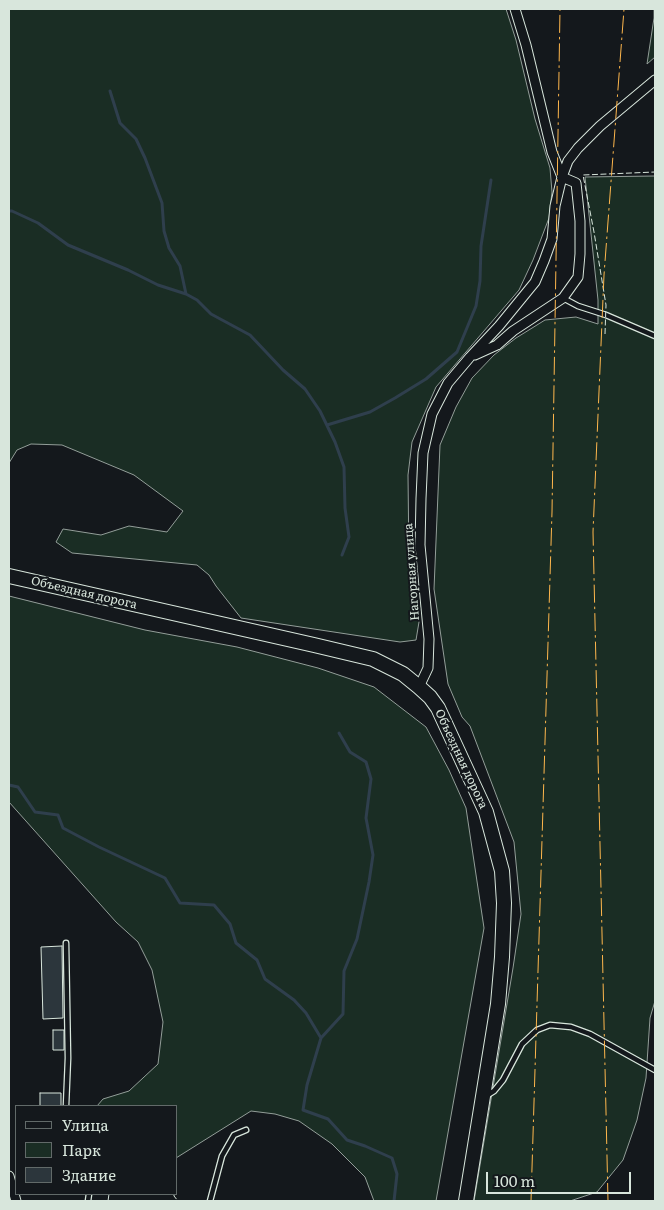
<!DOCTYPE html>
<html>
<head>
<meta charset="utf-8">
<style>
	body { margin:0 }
	#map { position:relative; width:664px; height:1210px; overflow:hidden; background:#14181c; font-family:Literata,serif }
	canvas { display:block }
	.frame { position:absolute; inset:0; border:10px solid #d8e6dc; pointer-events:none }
	.legend { position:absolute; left:15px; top:1105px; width:162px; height:90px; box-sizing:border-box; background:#14181c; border:1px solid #626a69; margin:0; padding:6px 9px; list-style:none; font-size:15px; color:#d8e6dc }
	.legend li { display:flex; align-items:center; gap:10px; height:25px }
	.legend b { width:25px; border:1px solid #626a69 }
	.scale { position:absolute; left:486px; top:1172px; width:145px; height:22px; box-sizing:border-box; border:2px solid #d8e6dc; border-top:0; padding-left:6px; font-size:15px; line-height:18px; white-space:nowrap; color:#d8e6dc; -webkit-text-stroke:4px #14181c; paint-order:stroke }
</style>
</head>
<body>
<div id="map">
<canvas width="664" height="1210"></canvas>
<div class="frame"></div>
<ul class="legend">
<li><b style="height:6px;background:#14181c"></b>Улица</li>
<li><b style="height:14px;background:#1a2d24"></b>Парк</li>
<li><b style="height:14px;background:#2c363c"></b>Здание</li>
</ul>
<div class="scale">100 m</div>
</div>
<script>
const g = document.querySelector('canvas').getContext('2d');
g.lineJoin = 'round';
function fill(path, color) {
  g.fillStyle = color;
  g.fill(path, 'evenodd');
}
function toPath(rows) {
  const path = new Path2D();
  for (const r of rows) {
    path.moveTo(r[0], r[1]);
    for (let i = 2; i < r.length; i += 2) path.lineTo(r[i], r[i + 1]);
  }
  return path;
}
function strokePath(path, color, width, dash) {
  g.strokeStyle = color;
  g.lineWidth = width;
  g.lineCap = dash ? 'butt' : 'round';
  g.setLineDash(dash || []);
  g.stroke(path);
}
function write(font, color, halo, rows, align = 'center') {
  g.font = font + ' Literata,serif';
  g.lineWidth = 4;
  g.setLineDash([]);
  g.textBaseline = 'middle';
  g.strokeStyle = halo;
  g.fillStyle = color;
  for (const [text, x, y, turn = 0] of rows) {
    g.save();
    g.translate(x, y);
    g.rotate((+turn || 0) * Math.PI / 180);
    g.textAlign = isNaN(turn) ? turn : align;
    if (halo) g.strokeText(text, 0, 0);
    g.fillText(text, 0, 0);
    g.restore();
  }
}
const green = toPath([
	[9,9,506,9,516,40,535,119,550,168,552,192,549,218,533,260,519,290,436,387,412,442,408,475,409,563,419,622,416,640,400,642,241,618,216,586,209,575,197,565,72,553,56,542,63,529,101,535,129,526,167,532,183,511,134,475,62,445,31,444,17,450,9,463,9,9],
	[654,9,655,9,655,57,647,64,654,18,654,9],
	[655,176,655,1001,650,1018,646,1078,637,1120,623,1160,597,1192,570,1201,474,1201,513,968,521,914,514,842,470,726,462,717,448,684,434,589,440,445,456,407,472,378,494,355,516,338,545,320,576,317,598,324,598,300,585,177,655,176],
	[9,596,145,630,237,647,318,668,374,687,426,727,449,770,466,808,484,928,436,1201,374,1201,365,1177,332,1144,299,1121,275,1114,251,1111,176,1158,176,1106,97,1106,103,1099,129,1091,158,1064,163,1022,152,970,138,942,116,922,9,802,9,596]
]);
fill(green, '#1a2d24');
strokePath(green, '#939e99', 1);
strokePath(toPath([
	[110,91,120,123,136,139,145,158,162,203,164,231,169,248,180,266,186,294],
	[9,211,12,211,38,223,68,245,128,270,158,285,186,294,197,300,211,314,250,335,283,370,305,389,320,411,335,442,344,467,345,508,349,537,342,555],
	[327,425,370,412,395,398,426,379,457,352,476,306,480,281,481,246,491,180],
	[339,733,350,752,366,762,371,779,366,818,373,855,369,882,357,939,344,971,343,1014,321,1038,307,1085,303,1110,328,1119,347,1140,365,1146,392,1158,397,1174,394,1201],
	[9,785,18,787,35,812,58,815,63,828,99,847,165,878,180,903,214,905,230,924,236,943,257,960,265,979,294,1000,306,1013,321,1038]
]), '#2f3f4d', 3);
const building = toPath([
	[62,946,63,1018,43,1019,41,947,62,946],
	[53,1030,64,1030,64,1050,53,1050,53,1030],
	[40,1093,61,1093,61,1106,40,1106,40,1093]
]);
fill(building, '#2c363c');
strokePath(building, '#d8e6dc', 1);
const lane = toPath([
	[563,298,578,306,606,315,655,336],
	[486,1096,494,1091,503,1080,522,1044,537,1030,550,1025,571,1027,590,1034,655,1070],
	[66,1106,68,1058,66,943],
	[88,1201,89,1194],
	[210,1201,222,1156,234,1135,246,1130]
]);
const street = toPath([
	[475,355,497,345,513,331,563,298,578,277,580,254,580,221,576,183,562,177,568,161,578,148,600,126,655,80],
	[419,687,428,668,429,639,420,545,421,499,423,453,432,414,448,383,470,357,499,326,535,282,544,261,552,239,555,206,562,177,552,152,526,45,515,9],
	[9,1176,16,1201]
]);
const primary = toPath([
	[9,576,314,645,373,659,403,674,419,687,430,697,438,708,486,812,502,871,504,903,502,957,498,1004,466,1201]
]);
strokePath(lane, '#d8e6dc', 7);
strokePath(street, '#d8e6dc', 11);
strokePath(primary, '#d8e6dc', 16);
strokePath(lane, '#14181c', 4.5);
strokePath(street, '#14181c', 9);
strokePath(primary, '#14181c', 14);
strokePath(toPath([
	[605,334,606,305,594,232,583,175,655,172],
	[174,1194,174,1196,178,1201],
	[108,1201,109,1194]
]), '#d8e6dc', 1, [6, 2.5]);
strokePath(toPath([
	[531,1201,552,512,560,9],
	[608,1201,593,532,604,275,624,9]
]), '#ffb74d', 1, [18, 4, 2.5, 4]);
write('12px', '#d8e6dc', '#14181c', [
	["Нагорная улица",412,572,-94],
	["Объездная дорога",84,593,13],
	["Объездная дорога",461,759,65]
]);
</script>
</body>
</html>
